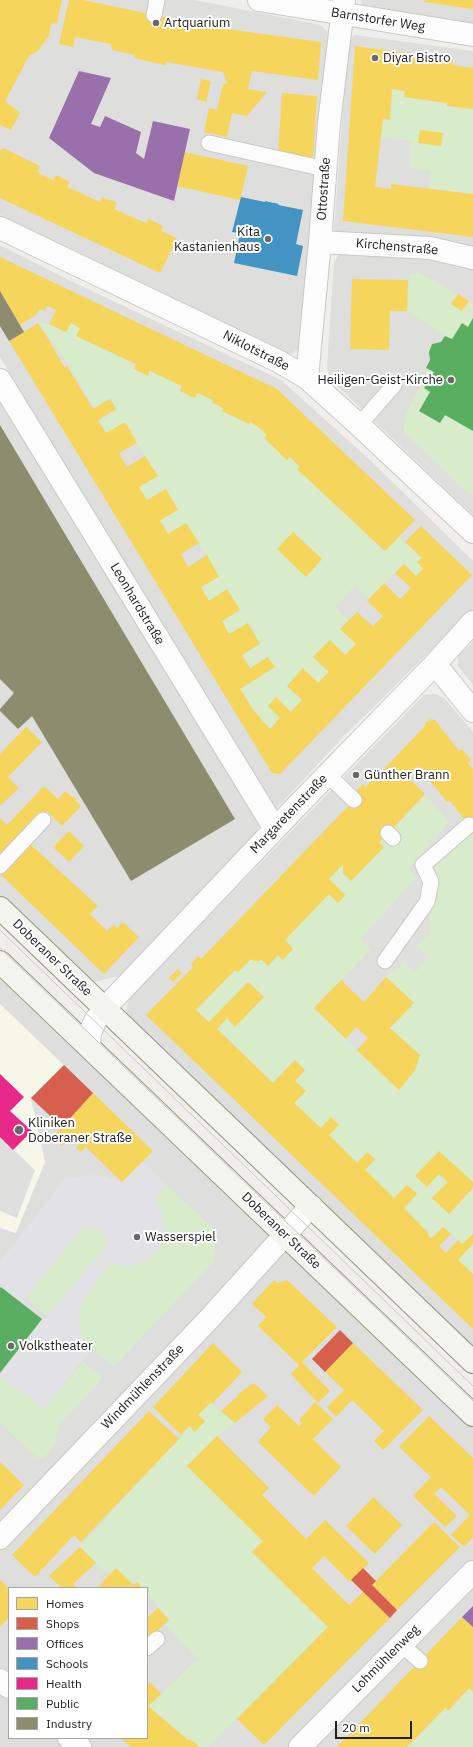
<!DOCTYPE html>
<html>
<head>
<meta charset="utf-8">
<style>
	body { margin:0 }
	#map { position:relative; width:473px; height:1747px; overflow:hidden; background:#efeeeb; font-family:"IBM Plex Sans",sans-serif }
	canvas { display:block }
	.legend { position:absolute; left:8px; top:1587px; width:140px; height:152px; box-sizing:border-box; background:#fff; border:1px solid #a6a6a6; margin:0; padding:5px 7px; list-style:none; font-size:12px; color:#212121 }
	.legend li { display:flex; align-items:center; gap:8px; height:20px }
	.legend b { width:20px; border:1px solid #a6a6a6 }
	.scale { position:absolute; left:335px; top:1721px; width:77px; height:18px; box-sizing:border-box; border:2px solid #212121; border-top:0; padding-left:5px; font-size:12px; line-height:14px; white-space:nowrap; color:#212121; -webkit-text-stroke:3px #fff; paint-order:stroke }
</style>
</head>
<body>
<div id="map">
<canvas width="473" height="1747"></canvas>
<ul class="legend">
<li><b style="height:11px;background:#f6d55c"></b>Homes</li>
<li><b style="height:11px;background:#d6604d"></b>Shops</li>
<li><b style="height:11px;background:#9970ab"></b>Offices</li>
<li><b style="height:11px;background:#4393c3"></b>Schools</li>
<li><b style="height:11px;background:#e7298a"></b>Health</li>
<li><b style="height:11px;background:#5aae61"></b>Public</li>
<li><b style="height:11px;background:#8c8c6e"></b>Industry</li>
</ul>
<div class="scale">20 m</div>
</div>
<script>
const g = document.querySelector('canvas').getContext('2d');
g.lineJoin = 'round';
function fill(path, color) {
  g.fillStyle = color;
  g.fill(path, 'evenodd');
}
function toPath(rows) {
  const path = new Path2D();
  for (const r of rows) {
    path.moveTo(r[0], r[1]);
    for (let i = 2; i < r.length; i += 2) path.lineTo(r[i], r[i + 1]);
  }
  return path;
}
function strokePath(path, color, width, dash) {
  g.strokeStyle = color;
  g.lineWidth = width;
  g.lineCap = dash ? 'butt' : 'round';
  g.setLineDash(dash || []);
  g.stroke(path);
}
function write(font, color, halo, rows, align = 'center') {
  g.font = font + ' "IBM Plex Sans",sans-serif';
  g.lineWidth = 4;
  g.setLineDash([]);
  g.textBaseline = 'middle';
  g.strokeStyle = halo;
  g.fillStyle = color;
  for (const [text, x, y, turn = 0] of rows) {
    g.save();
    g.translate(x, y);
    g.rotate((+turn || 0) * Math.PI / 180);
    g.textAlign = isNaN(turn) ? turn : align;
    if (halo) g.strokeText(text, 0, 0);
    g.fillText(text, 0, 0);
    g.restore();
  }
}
fill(toPath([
	[0,0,195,0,321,25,330,35,299,348,292,354,279,351,0,215],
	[361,0,473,0,473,29,362,7],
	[355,35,473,51,473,247,334,232,348,40],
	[0,245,77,284,281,380,370,460,473,561,473,609,344,736,275,810,0,357],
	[349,252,454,263,473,269,473,515,329,378,327,366,334,262,340,253],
	[0,390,260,823,256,833,119,976,94,982,81,978,0,901],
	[473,642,473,685,458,666,458,656],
	[436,694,444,698,473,732,473,1363,128,1019,126,1011,129,998,424,695],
	[0,972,473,1424,473,1747,0,1747],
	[9,1588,147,1588,147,1738,9,1738]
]), '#dededc');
fill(toPath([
	[0,1004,64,1065,31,1098,45,1162,16,1233,0,1228]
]), '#f6f7e8');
fill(toPath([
	[392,89,405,91,404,97,447,103,447,106,473,109,473,194,429,189,431,171,410,167,411,141,381,138,383,119,390,119],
	[418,272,473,304,473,495,462,488,403,431,407,411,424,380,426,368,430,360,429,352,432,344,441,342,445,336,407,311,409,276],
	[38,323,49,324,66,332,71,323,80,328,76,336,136,364,134,369,148,376,150,371,182,386,180,391,194,398,197,393,213,400,212,403,223,408,222,411,249,424,250,422,257,426,300,467,297,469,385,551,399,537,422,558,417,562,423,569,416,576,404,564,369,599,355,586,336,607,349,620,356,644,345,655,330,640,313,657,329,672,318,683,303,669,287,686,302,700,291,712,276,698,268,706,280,718,270,729,254,711,240,689,274,667,268,657,250,668,242,655,260,643,248,623,229,634,222,621,240,610,227,589,209,601,201,587,219,576,186,523,168,534,160,520,178,509,166,489,147,500,139,487,157,476,125,422,106,433,100,421,117,410,111,398,94,408,68,364],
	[425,794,449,822,409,869,416,878,361,939,372,949,314,1008,399,1090,415,1070,420,1055,390,1028,414,1003,386,977,403,961,429,957,416,946,430,933,428,920,437,895,434,868,473,831,473,1234,462,1244,443,1227,431,1239,428,1235,429,1233,404,1208,417,1194,407,1185,394,1198,365,1170,375,1159,357,1163,294,1103,306,1091,295,1081,305,1070,295,1060,273,1083,217,1029,227,1018,235,1026,264,997,248,982,209,1022,196,1010,235,970,238,972,251,959,254,961,259,961,261,959,268,966,278,955,283,960,293,949,285,940,328,894,337,903,345,896,329,879,343,864,343,873,351,881,383,847,379,843],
	[167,1185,213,1228,215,1241,213,1262,114,1367,84,1342,79,1326,80,1310,86,1295,110,1263,128,1266,146,1261,160,1248,162,1212,155,1200],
	[91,1227,100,1230,106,1238,106,1248,47,1316,26,1298,82,1228],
	[473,1244,473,1274,458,1260],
	[83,1362,103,1378,58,1426,55,1445,44,1458,36,1457,0,1423,0,1376,44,1409],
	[211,1402,235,1423,217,1436,187,1466,263,1541,252,1552,328,1627,209,1747,199,1747,190,1739,188,1740,148,1706,197,1659,165,1624,169,1620,147,1594,147,1588,142,1588,138,1582,131,1583,116,1568,109,1576,80,1547,126,1495,179,1439,189,1426,195,1432,205,1421,198,1415],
	[469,1688,473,1692,473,1747,407,1747,445,1708,448,1710]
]), '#d8ebcb');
fill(toPath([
	[0,397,255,822,142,937,104,901,130,882,241,817,0,422],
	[416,878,437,895,428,920,430,933,416,946,429,957,415,972,403,961,395,969,361,939],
	[0,1137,35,1170,17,1218,0,1211],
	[237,1719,264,1745,262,1747,209,1747]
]), '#dfdfde');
fill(toPath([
	[143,1161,167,1185,155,1200,162,1212,165,1230,160,1248,146,1261,128,1266,110,1263,86,1295,80,1310,79,1326,84,1342,92,1349,44,1409,0,1376,0,1373,42,1319,47,1316,105,1248,106,1238,100,1230,91,1227,82,1228,22,1303,1,1287,0,1288,0,1261,65,1179,86,1175,105,1176,122,1182]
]), '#e2e1e5');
fill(toPath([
	[0,0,62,0,57,23,51,24,49,37,48,37,38,51,29,56,5,101,20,113,11,130,0,125],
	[69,0,83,0,212,27,321,42,318,80,252,71,248,89,267,92,247,116,232,113,227,137,204,132,209,108,217,110,223,84,227,83,223,72,167,62,166,65,146,61,134,58,135,55,112,50,111,44,75,37,73,47,59,44],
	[425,0,473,0,473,9,424,2],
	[355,46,453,59,452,65,473,68,473,109,447,106,447,103,404,97,405,91,392,89,390,120,383,119,375,187,391,189,391,184,473,194,473,237,343,221],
	[201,79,211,81,206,102,197,99],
	[282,93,317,96,313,157,278,155],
	[420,130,443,133,441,146,418,143],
	[3,148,40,166,37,172,53,180,56,175,70,182,67,187,100,202,102,197,117,203,114,209,146,223,148,219,163,226,161,231,177,238,160,273,0,198,0,149,2,150],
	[184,152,248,166,240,200,177,186],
	[0,257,277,389,415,520,385,551,297,469,300,467,290,457,287,460,264,438,267,435,257,426,250,422,249,424,222,411,223,408,212,402,213,400,197,393,195,398,180,391,182,386,150,371,148,376,134,369,136,364,76,336,80,328,71,323,66,332,49,324,56,310,47,306,45,311,39,309,36,315,20,325,0,291],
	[352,279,408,280,407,311,390,311,389,350,350,349],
	[458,294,469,301,462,311,451,304],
	[38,323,49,340,64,367,67,366,93,409,110,399,116,409,98,420,106,433,125,422,137,443,119,453,127,467,145,456,158,476,139,487,147,500,166,489,178,510,160,520,168,534,186,523,199,543,181,554,188,567,207,555,219,577,201,587,209,601,227,589,240,610,222,621,229,634,248,623,260,644,242,655,250,668,268,657,275,667,240,689,254,711,270,729,280,718,268,706,276,697,291,712,302,700,287,686,303,668,318,683,329,672,313,657,330,640,345,655,356,644,340,629,357,612,373,626,383,616,367,601,384,583,400,599,411,588,395,573,404,564,416,576,423,569,417,562,422,558,405,542,421,526,472,575,280,774,272,773,9,341],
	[293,532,322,559,306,577,277,549],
	[431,719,435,720,459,751,462,749,471,760,468,763,473,769,473,830,449,800,447,802,418,766,408,778,425,794,379,843,384,847,351,881,343,873,343,864,329,879,345,895,338,903,329,894,285,940,293,949,283,960,278,955,268,966,261,959,259,961,254,961,251,959,238,972,235,970,196,1010,209,1022,248,982,264,997,235,1027,227,1018,217,1029,273,1083,295,1060,305,1070,295,1081,306,1091,294,1103,321,1128,331,1117,339,1125,329,1135,357,1163,367,1152,375,1159,365,1170,394,1198,407,1185,417,1194,404,1208,429,1234,428,1235,431,1239,443,1227,451,1234,439,1246,446,1253,458,1240,462,1244,473,1234,473,1244,458,1260,473,1274,473,1329,146,1015,193,967,191,964,198,956,201,959,354,800,360,794,356,791,363,784,366,787,374,778,371,776,378,769,381,772,425,726,426,722],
	[26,727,42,742,8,777,19,788,0,806,0,754],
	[44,786,58,799,65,791,73,798,74,796,76,799,75,800,81,806,62,826,47,811,0,859,0,818,7,825],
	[69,831,84,846,69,862,53,847],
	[30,844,98,906,90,914,107,931,113,925,117,928,123,922,139,937,104,974,1,875],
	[178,969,182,973,173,982,169,978],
	[386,977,414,1003,390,1028,420,1055,415,1070,399,1090,357,1050,368,1038,356,1027,346,1039,314,1008,341,980,364,1002],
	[93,1093,153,1151,122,1182,86,1147,81,1152,76,1148,81,1142,70,1133,68,1140,62,1146,52,1137],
	[439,1151,473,1182,473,1188,449,1214,432,1198,448,1182,439,1174,427,1187,415,1176],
	[274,1280,277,1283,287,1280,337,1327,302,1362,330,1391,318,1403,291,1374,299,1365,258,1326,266,1317,252,1304],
	[213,1343,242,1372,212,1404,211,1402,198,1415,205,1421,195,1432,189,1426,181,1435,153,1407],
	[353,1343,423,1410,383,1450,374,1441,384,1431,352,1400,336,1417,327,1407,344,1390,325,1372],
	[254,1383,268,1396,235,1423,221,1411,238,1396,238,1394],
	[315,1402,333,1419,313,1439,341,1467,314,1496,258,1442,271,1427,263,1419,277,1405,299,1426,302,1423,299,1420],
	[149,1411,179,1439,81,1542,74,1535,35,1577,12,1555],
	[429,1416,473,1458,473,1537,464,1547,451,1535,470,1515,441,1487,434,1494,457,1516,445,1527,413,1496,431,1477,399,1447],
	[217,1436,269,1488,262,1495,306,1539,325,1520,369,1563,350,1582,324,1556,312,1568,349,1605,363,1592,390,1618,264,1745,237,1719,328,1627,252,1552,263,1541,187,1466],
	[0,1462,24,1485,0,1510],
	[373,1497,402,1525,375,1554,346,1526],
	[434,1522,460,1547,397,1610,372,1585],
	[80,1547,96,1563,73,1584,78,1588,62,1588,49,1576],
	[116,1568,133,1585,138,1582,142,1588,97,1588],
	[0,1580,9,1588,9,1617,0,1627],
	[158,1608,169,1620,147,1641,147,1618],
	[462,1617,473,1627,473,1692,469,1688,448,1711,445,1708,407,1747,337,1747],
	[150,1682,161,1694,148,1706,188,1740,190,1739,199,1747,131,1747,120,1738,147,1738,147,1685]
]), '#f6d55c');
fill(toPath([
	[64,1065,93,1093,62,1127,31,1098],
	[340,1330,353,1343,325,1372,312,1359],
	[363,1568,376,1581,372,1585,397,1610,390,1618,351,1580]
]), '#d6604d');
fill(toPath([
	[79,71,111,78,91,124,100,127,105,116,141,132,136,153,144,159,153,121,190,129,174,201,94,173,49,138],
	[473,1606,473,1627,462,1617]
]), '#9970ab');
fill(toPath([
	[241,197,265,202,265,201,279,204,278,205,303,210,296,244,303,246,297,276,234,263,240,233,232,232]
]), '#4393c3');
fill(toPath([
	[0,1074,24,1097,10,1111,32,1131,13,1150,0,1137]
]), '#e7298a');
fill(toPath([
	[473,318,473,431,445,415,440,423,419,411,430,392,424,388,434,372,426,368,430,360,429,352,432,344,441,342,445,336,452,339,462,323,468,327],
	[1,1287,42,1319,0,1373,0,1288]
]), '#5aae61');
fill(toPath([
	[0,291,24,332,9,341,0,326],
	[0,425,235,819,131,881,32,716,18,729,0,711,0,709,14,693,0,679]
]), '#8c8c6e');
const lane = toPath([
	[154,15,157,0],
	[209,143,325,169],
	[359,425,394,385],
	[327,774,354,800],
	[388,833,393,838],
	[0,866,43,820],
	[385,961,427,902,431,882,423,865,469,825],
	[401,1644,420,1661],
	[147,1648,157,1639]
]);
const street = toPath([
	[259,0,473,35],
	[0,228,278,361,307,378,359,425,473,532],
	[320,242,430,248,473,258],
	[307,378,320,242,329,123,344,0],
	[0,380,275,829],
	[435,664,473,711],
	[89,1046,90,1033,95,1021,105,1008,293,810,435,664,473,622],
	[0,1538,209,1319,311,1206],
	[0,1680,9,1687],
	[69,1738,80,1747],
	[300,1747,473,1572]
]);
const secondary = toPath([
	[0,908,473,1362],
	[0,962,473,1415]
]);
strokePath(lane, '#c8c8c6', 17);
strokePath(street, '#c8c8c6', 24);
strokePath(secondary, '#959982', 24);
strokePath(lane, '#fdfcfc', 15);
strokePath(street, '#fdfcfc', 22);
strokePath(secondary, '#f2f4ed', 22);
strokePath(toPath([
	[0,930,473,1386],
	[0,948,473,1401]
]), '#cbcbcb', 1);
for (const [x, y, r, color] of [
	[156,23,4,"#696968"],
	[375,58,4,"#696968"],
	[268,239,4,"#696968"],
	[451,380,4,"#696968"],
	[356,775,4,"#696968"],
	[19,1130,5,"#696968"],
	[137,1237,4,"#696968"],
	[11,1346,4,"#696968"]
]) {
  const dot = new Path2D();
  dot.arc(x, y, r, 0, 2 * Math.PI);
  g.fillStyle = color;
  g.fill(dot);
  strokePath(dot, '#fff', 1.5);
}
write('13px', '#212121', '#fff', [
	["Barnstorfer Weg",378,20,9],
	["Ottostraße",324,189,-86],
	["Kirchenstraße",397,247,5],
	["Niklotstraße",256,351,27],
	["Leonhardstraße",137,604,59],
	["Margaretenstraße",289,814,-46],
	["Doberaner Straße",52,958,44],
	["Doberaner Straße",281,1231,44],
	["Windmühlenstraße",143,1387,-46],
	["Lohmühlenweg",386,1659,-45]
]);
write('13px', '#212121', '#fff', [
	["Artquarium",164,23],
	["Diyar Bistro",383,58],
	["Kita",260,232,"right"],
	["Kastanienhaus",260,247,"right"],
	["Heiligen-Geist-Kirche",443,380,"right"],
	["Günther Brann",364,775],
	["Kliniken",28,1123],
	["Doberaner Straße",28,1138],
	["Wasserspiel",145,1237],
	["Volkstheater",19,1346]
], 'left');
</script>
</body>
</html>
